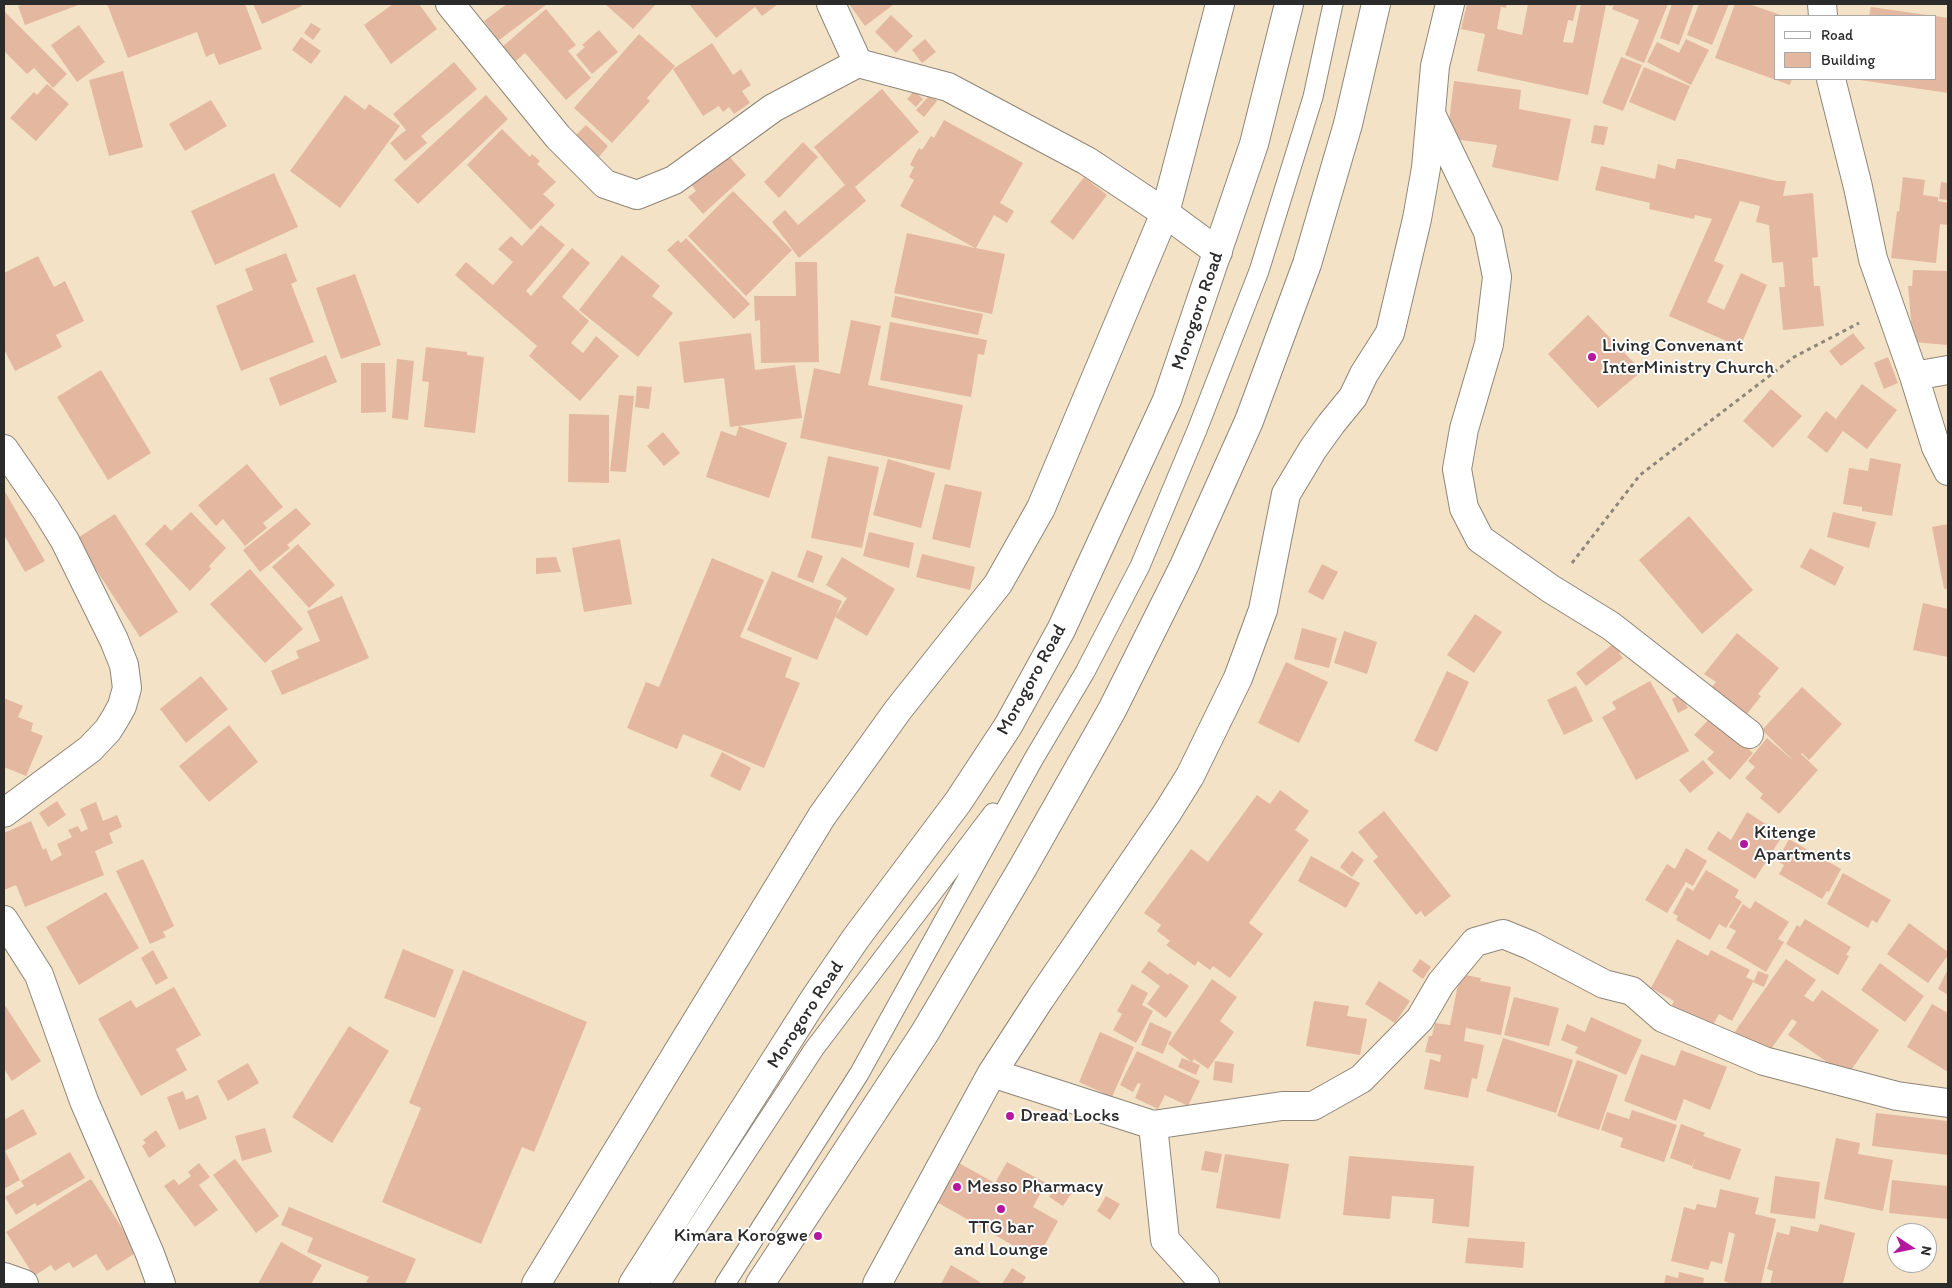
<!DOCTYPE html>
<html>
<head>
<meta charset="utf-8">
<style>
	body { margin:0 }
	#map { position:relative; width:1952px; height:1288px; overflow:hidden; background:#f3e2c6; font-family:Itim,sans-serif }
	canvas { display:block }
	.frame { position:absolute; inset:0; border:5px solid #2b2b2b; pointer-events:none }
	.legend { position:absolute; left:1774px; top:15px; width:162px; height:65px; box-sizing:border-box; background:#fff; border:1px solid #aaa; margin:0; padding:6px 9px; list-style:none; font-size:15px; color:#2b2b2b }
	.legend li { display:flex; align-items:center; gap:10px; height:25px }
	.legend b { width:25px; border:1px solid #aaa }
	.north { position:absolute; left:1887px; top:1223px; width:50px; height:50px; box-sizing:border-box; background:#fff; border:1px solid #aaa; border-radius:50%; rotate:101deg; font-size:14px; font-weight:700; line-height:20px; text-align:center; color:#2b2b2b }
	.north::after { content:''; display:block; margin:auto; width:18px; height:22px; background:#b5179e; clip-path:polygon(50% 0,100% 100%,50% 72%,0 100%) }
</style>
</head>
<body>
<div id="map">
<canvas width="1952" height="1288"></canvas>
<div class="frame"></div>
<ul class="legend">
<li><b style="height:6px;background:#fff"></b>Road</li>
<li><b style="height:14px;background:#e4b8a0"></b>Building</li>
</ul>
<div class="north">N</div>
</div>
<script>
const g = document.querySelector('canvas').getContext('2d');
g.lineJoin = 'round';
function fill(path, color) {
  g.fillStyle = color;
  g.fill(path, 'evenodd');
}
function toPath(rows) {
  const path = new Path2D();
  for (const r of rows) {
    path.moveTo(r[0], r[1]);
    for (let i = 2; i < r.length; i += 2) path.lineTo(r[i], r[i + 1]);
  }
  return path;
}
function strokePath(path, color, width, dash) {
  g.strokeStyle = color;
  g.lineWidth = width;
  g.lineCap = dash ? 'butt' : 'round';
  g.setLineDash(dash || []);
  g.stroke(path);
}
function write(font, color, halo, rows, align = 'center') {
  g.font = font + ' Itim,sans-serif';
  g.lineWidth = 4;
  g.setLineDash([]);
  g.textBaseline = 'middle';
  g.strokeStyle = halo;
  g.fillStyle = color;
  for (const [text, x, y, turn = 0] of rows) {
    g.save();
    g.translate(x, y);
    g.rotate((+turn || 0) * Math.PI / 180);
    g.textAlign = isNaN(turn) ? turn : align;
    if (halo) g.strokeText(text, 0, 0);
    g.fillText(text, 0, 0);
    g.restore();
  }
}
fill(toPath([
	[25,4,81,4,25,25,18,6],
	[107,4,245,4,262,49,219,65,214,53,206,57,197,32,128,58],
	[253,4,301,4,302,6,262,24],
	[393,4,419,4,437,29,391,64,364,25],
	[507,4,547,4,498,41,484,21],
	[605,4,656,4,633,29],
	[689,4,778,4,762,16,755,7,716,38],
	[849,4,892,4,893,5,865,26],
	[1467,4,1507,4,1506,8,1501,7,1497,29,1522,35,1528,4,1577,4,1573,21,1568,20,1563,42,1573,43,1581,4,1612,4,1612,6,1606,5,1588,95,1477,71,1485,34,1461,29],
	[1614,4,1668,4,1644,63,1625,55,1639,20,1612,9],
	[1672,4,1694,4,1679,45,1660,38],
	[1699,4,1729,4,1712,45,1687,35],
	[1735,4,1749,4,1784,16,1776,16,1776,79,1792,79,1790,85,1715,58],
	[1871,7,1927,15,1927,16,1869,16],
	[546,9,576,45,568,51,591,78,566,100,525,53,507,69,494,54],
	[4,11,67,74,53,88,34,68,27,74,4,51],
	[891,15,913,36,896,53,875,32],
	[1936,16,1948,18,1948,93,1860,80,1861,79,1936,79],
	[311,23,321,29,313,40,304,33],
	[79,25,105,62,77,82,51,45],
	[599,30,618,52,592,74,576,55,585,47,582,45],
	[639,34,675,66,647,98,650,101,612,143,574,108],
	[301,37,321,51,311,64,292,50],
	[925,39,936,52,922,63,912,50],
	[1686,39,1709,50,1691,85,1647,62,1657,42,1679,53],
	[712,43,733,75,741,69,751,85,742,91,750,103,734,114,729,107,723,112,719,106,703,116,673,69],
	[1621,57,1642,65,1623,111,1602,103],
	[454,62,477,89,421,136,427,143,405,161,390,143,406,130,393,114],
	[1644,67,1690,86,1675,121,1629,102],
	[123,71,143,147,109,156,89,80],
	[1454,81,1521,90,1519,109,1571,119,1558,181,1492,167,1497,145,1447,138],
	[47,84,69,104,36,141,10,118,34,92,37,95],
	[882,89,919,132,855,187,866,201,799,258,772,222,785,210,798,225,845,185,814,147],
	[914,91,923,99,916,107,907,99],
	[345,95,365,110,369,104,400,126,340,208,290,171],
	[486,95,508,119,418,204,394,180],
	[930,95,937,101,924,117,916,110],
	[211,100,227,126,185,151,169,124],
	[944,120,1023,163,1000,203,1014,211,1007,223,994,215,976,248,1005,254,992,314,894,293,907,233,975,248,900,206,914,180,909,177,914,167,910,165,914,157,919,148,922,150,931,136,934,138],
	[586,125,608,146,599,157,576,135],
	[1594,125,1608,127,1604,145,1591,143],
	[502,129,530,157,532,154,540,161,537,164,556,182,543,194,555,205,531,230,467,165],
	[803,142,818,157,779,198,764,182],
	[726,153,746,175,703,214,688,197,696,191,692,185],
	[1677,159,1682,159,1777,181,1786,181,1783,196,1813,193,1818,257,1812,258,1814,286,1820,286,1824,326,1783,330,1779,287,1785,287,1783,262,1772,263,1769,225,1756,222,1760,206,1740,201,1714,261,1724,265,1707,302,1724,310,1741,273,1767,285,1740,347,1669,316,1712,219,1695,215,1694,219,1649,209,1650,203,1595,190,1601,166,1655,179,1658,164,1675,169],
	[274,173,298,227,215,265,191,211],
	[1084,177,1107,195,1073,240,1050,222],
	[1903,177,1925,180,1923,195,1938,197,1938,201,1948,203,1948,225,1940,224,1936,263,1891,258,1897,211,1899,212],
	[1941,182,1948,183,1948,200,1939,199],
	[733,191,792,250,746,296,688,236],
	[541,225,565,245,526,291,531,296,572,248,590,263,562,297,589,321,571,343,583,353,596,336,619,356,580,401,529,356,537,346,455,275,466,262,493,285,513,262,498,249,511,236,522,246],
	[686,238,750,304,734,319,667,250,678,240,681,243],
	[286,253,297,281,291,284,314,342,241,371,216,306,253,290,245,269],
	[622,255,660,286,652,296,673,313,638,357,579,310],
	[38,256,54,287,65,281,84,321,56,335,62,347,15,371,4,349,4,273],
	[795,262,817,262,819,362,761,363,760,320,755,321,754,296,796,296],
	[1913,270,1948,271,1948,345,1913,342,1908,286,1912,286],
	[355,274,381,345,341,359,316,288],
	[895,296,983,314,978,335,891,317],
	[1588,315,1642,371,1598,408,1548,354],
	[851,320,881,326,868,385,963,405,950,470,800,438,814,368,840,374],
	[890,322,987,340,984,355,978,354,971,397,880,380],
	[751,333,755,370,795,365,802,418,730,427,724,378,684,383,679,342],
	[1853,333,1865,348,1841,366,1829,351],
	[426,347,467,352,467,355,484,357,475,433,424,427,429,382,422,381],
	[326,355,337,382,280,406,269,378],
	[1888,357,1898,383,1884,389,1874,363],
	[397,359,414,361,408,420,392,418],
	[361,363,385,363,386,412,361,413],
	[101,370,151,453,108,480,57,397],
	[1862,384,1897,410,1867,449,1843,431,1827,453,1807,437,1826,411,1836,419],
	[637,386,652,387,649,409,635,407],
	[1771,389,1802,416,1773,448,1743,421],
	[619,395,634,396,626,472,610,471],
	[569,414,609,415,609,483,568,482],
	[739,426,787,443,769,498,706,477,721,431,736,436],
	[663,432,680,453,664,466,647,446],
	[828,456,879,467,862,548,811,538],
	[1870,458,1901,464,1892,516,1862,511,1862,507,1843,504,1849,468,1868,471],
	[888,459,935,473,921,528,873,515],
	[247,464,283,507,263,523,267,528,245,546,223,519,216,526,198,505],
	[945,484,982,492,970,548,932,539],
	[4,490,45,561,25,572,4,535],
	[296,508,311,524,287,545,290,548,260,572,243,550],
	[191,512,226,548,209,566,211,569,190,591,145,544,165,524,171,531],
	[1833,512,1876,522,1869,548,1827,537],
	[115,514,178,612,140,637,76,539],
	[1689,516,1753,590,1702,634,1639,560],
	[1948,524,1948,589,1944,589,1932,527],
	[869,532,914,543,909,568,863,556],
	[620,539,632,604,584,612,572,548],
	[298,544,335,585,309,608,272,567],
	[1810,548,1844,567,1835,586,1800,567],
	[807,550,823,556,813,583,797,577],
	[922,554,975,567,970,590,916,577],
	[556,557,561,572,536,574,536,558],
	[842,557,895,589,867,636,835,617,847,598,826,585],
	[712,558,764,580,740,637,792,658,785,677,800,683,764,768,683,734,677,749,627,728,646,682,659,687],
	[1322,564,1338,572,1323,600,1308,592],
	[250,569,303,629,265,663,210,604],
	[772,571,842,601,817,660,747,630],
	[342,596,369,658,282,695,271,671,299,658,296,651,320,641,307,611],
	[1923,603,1948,609,1948,657,1913,650],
	[1475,614,1502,632,1474,673,1447,655],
	[1302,628,1337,638,1329,668,1294,659],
	[1344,631,1377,642,1367,674,1334,663],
	[1737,633,1779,668,1758,694,1761,696,1744,718,1710,689,1716,682,1704,674],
	[1613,644,1629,645,1619,653,1623,658,1586,686,1576,673],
	[1286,662,1328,682,1299,743,1258,723],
	[1447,671,1469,682,1437,752,1414,741],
	[201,676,228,709,186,743,160,709],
	[1650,681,1689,751,1636,780,1602,717,1616,709,1612,702],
	[1576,686,1593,721,1564,735,1547,700],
	[1802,687,1842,724,1809,760,1802,753,1801,754,1818,770,1779,814,1760,798,1763,794,1745,778,1755,767,1748,761,1767,738,1795,762,1762,730],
	[1681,694,1688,708,1678,713,1672,699],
	[4,698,23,706,18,717,33,723,31,731,43,736,26,776,4,767],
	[1712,716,1753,753,1730,780,1707,759,1714,752,1694,735],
	[229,725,258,762,209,802,179,766],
	[722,752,751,768,740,791,710,776],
	[1703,760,1714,773,1690,793,1679,780],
	[1280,790,1309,811,1295,830,1309,840,1249,923,1263,934,1230,978,1213,966,1210,970,1198,961,1195,966,1166,945,1170,941,1157,931,1161,925,1144,913,1191,849,1208,862,1257,795,1270,804],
	[57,801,66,815,48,827,39,813],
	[96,802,103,821,117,815,122,827,109,833,113,843,95,851,104,875,25,907,16,885,4,890,4,833,31,821,43,850,46,848,51,861,62,855,57,844,72,837,68,830,78,826,81,832,88,829,80,809],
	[1384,811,1451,896,1425,917,1421,911,1416,915,1373,861,1378,857,1358,832],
	[1747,812,1783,835,1755,879,1707,849,1718,831,1731,840],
	[1789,839,1841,869,1829,892,1827,891,1822,899,1779,874,1784,865,1777,861],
	[1686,848,1707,861,1693,886,1686,882,1667,913,1645,900,1667,864,1675,869],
	[1352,851,1364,860,1352,877,1340,867],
	[1311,856,1360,883,1346,908,1298,881],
	[143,859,174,926,163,932,166,937,150,944,116,871],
	[1706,870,1739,890,1735,897,1742,902,1726,928,1719,924,1710,940,1676,920,1678,916,1673,913,1687,887,1693,891],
	[1843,873,1891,900,1877,923,1872,920,1868,928,1827,904],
	[106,892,139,948,79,985,46,927],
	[1755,901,1789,922,1778,939,1784,942,1766,972,1726,948,1736,931,1729,927,1743,904,1750,909],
	[1805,919,1851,947,1846,955,1849,956,1838,975,1786,944,1797,925,1800,927],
	[1909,923,1948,952,1948,955,1928,983,1887,954],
	[1677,939,1708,956,1711,950,1750,970,1746,977,1754,981,1758,971,1769,975,1764,987,1753,982,1732,1021,1719,1014,1709,1032,1669,1011,1674,1001,1651,988],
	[403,949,454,970,435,1018,384,998],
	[153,950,168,978,156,985,141,958],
	[1420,959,1431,967,1423,979,1412,971],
	[1786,959,1816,980,1804,996,1813,1002,1822,990,1879,1030,1847,1076,1788,1035,1797,1022,1792,1019,1767,1055,1734,1033],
	[1149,961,1168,975,1170,973,1189,986,1166,1018,1147,1004,1160,986,1141,972],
	[1880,963,1924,996,1905,1022,1861,990],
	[1948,969,1948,995,1938,989],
	[463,970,587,1022,534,1152,522,1147,481,1244,382,1202,421,1108,409,1103],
	[1460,974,1481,978,1480,981,1511,987,1501,1035,1466,1028,1464,1041,1484,1045,1477,1079,1472,1078,1468,1098,1424,1089,1430,1059,1440,1062,1441,1055,1425,1052,1429,1036,1432,1036,1435,1023,1450,1025],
	[1212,979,1237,997,1220,1021,1234,1032,1208,1069,1194,1059,1192,1062,1168,1044],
	[1379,981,1410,1001,1395,1023,1365,1004],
	[1132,984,1148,993,1142,1005,1153,1011,1136,1043,1113,1030,1122,1014,1117,1011],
	[174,987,201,1035,176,1049,187,1070,141,1096,98,1019,131,1000,136,1008],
	[1514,997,1559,1008,1549,1046,1504,1035],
	[1314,1001,1349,1006,1347,1016,1367,1019,1360,1055,1306,1046],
	[4,1004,41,1061,12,1081,4,1069],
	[1932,1004,1948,1013,1948,1072,1907,1047],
	[1591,1017,1642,1040,1626,1075,1575,1053,1578,1047,1561,1040,1567,1024,1585,1032],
	[1150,1022,1172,1032,1163,1054,1141,1045],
	[349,1026,389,1051,332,1143,292,1117],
	[1100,1032,1134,1047,1112,1097,1079,1082],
	[1503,1038,1573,1060,1556,1113,1486,1091],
	[1681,1050,1727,1067,1710,1110,1684,1099,1676,1121,1624,1101,1641,1054,1675,1066],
	[1137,1051,1200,1081,1188,1106,1165,1095,1158,1109,1135,1098,1141,1084,1138,1083,1133,1092,1120,1085],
	[1182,1058,1200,1065,1196,1075,1178,1067],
	[1577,1060,1618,1075,1599,1130,1557,1116],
	[1215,1061,1234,1064,1232,1083,1213,1080],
	[248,1063,259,1083,228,1101,217,1081],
	[183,1091,186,1100,198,1095,207,1119,179,1130,167,1097],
	[23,1109,37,1134,5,1151,20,1180,4,1189,4,1120],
	[1632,1110,1677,1125,1664,1162,1620,1147,1623,1138,1601,1130,1607,1112,1629,1119],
	[1876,1113,1948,1121,1948,1155,1872,1146],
	[1681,1124,1705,1133,1703,1136,1741,1149,1730,1180,1692,1168,1696,1157,1692,1166,1670,1158],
	[265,1128,272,1152,242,1161,235,1136],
	[156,1130,166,1146,149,1158,142,1146,146,1143,143,1140],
	[1836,1138,1860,1143,1858,1154,1893,1160,1883,1211,1824,1199],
	[1205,1151,1222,1154,1218,1173,1201,1170],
	[70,1152,85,1178,37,1206,35,1203,16,1215,5,1197,24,1186,21,1181],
	[1225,1154,1289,1164,1280,1219,1216,1208],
	[1349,1156,1474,1166,1469,1227,1432,1223,1434,1199,1392,1196,1390,1219,1343,1215],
	[235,1159,279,1216,256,1233,213,1175],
	[957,1162,995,1183,1007,1162,1046,1183,1033,1207,1058,1221,1037,1259,935,1201],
	[199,1163,210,1177,199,1185,218,1210,195,1227,164,1186,174,1179,179,1185,191,1176,188,1172],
	[1775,1176,1820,1182,1815,1219,1770,1213],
	[91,1179,137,1252,107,1271,96,1254,73,1268,69,1262,55,1271,51,1265,34,1276,6,1232],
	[1892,1180,1948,1186,1948,1219,1889,1213],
	[1059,1182,1073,1191,1063,1206,1049,1197],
	[1720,1189,1759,1198,1755,1214,1776,1219,1761,1284,1732,1284,1724,1281,1735,1234,1729,1232,1722,1264,1711,1261,1708,1270,1671,1261,1684,1207,1695,1210,1697,1204,1716,1208],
	[1106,1196,1120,1204,1110,1220,1097,1211],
	[289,1207,416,1259,405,1284,372,1284,366,1282,369,1277,307,1252,313,1238,281,1225],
	[1820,1224,1855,1233,1843,1284,1770,1284,1773,1271,1767,1269,1777,1232,1789,1235,1791,1226,1818,1232],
	[1468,1238,1525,1242,1523,1268,1465,1263],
	[281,1242,322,1265,311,1284,258,1284],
	[951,1265,980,1282,978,1284,941,1284],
	[1012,1268,1026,1277,1022,1284,1002,1284],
	[1679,1272,1704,1278,1703,1284,1664,1284,1666,1275,1678,1278]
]), '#e4b8a0');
const lane = toPath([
	[660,1284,814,1049,993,813],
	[725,1284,859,1074,1033,760,1085,672,1140,566,1197,430,1259,271,1313,97,1333,4]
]);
const street = toPath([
	[450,4,558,137,605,184,637,195,674,180,773,108,858,63,948,87,1087,161,1165,213,1218,252],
	[831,4,858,63],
	[1822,4,1823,16],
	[1831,79,1858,187,1873,259,1914,376,1936,447,1948,471],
	[1432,116,1488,232,1497,277,1489,344,1464,429,1457,469,1464,508,1480,539,1551,589,1611,626,1749,734],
	[1914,376,1948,370],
	[4,449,46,510,65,541,114,640,124,665,127,688,122,706,116,717,108,730,90,749,4,813],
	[4,920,39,975,84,1101,150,1254,161,1284],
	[992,1073,1153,1125,1165,1240,1205,1284],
	[1153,1125,1282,1106,1313,1106,1361,1079,1420,1019,1441,983,1475,942,1503,934,1530,945,1604,984,1632,991,1663,1018,1764,1061,1897,1096,1948,1103],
	[4,1277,24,1284],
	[536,1284,822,816,898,710,998,584,1041,508,1165,213,1220,4],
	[877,1284,992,1073,1040,999,1167,813,1190,776,1238,678,1263,610,1286,494,1313,449,1331,424,1353,397,1364,374,1390,333,1417,219,1426,168,1435,66,1450,4]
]);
const highway = toPath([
	[633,1284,813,1001,856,938,958,802,1008,726,1061,630,1167,400,1254,144,1289,4],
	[760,1284,924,1034,1022,869,1112,710,1184,566,1249,421,1307,264,1348,124,1376,4]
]);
strokePath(lane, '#8f8678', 21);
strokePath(street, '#8f8678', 30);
strokePath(highway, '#8f8678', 30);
strokePath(toPath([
	[1572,563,1640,475,1794,357,1859,323]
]), '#8f8678', 3, [4, 4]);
strokePath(lane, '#fff', 19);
strokePath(street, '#fff', 28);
strokePath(highway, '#fff', 28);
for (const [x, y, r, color] of [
	[1592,357,5,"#b5179e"],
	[1744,844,5,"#b5179e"],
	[1010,1116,5,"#b5179e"],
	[957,1187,5,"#b5179e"],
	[1001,1209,5,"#b5179e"],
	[818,1236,5,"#b5179e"]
]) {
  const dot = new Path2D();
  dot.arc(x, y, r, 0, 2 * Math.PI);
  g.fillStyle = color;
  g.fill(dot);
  strokePath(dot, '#fff', 2);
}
write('19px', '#2b2b2b', '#fff', [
	["Morogoro Road",1198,311,-71],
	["Morogoro Road",1032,680,-61],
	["Morogoro Road",806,1015,-57]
]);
write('19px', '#2b2b2b', '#fff', [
	["Living Convenant",1602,346],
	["InterMinistry Church",1602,368],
	["Kitenge",1754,833],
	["Apartments",1754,855],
	["Dread Locks",1020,1116],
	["Messo Pharmacy",967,1187],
	["TTG bar",1001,1228,"center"],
	["and Lounge",1001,1250,"center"],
	["Kimara Korogwe",808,1236,"right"]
], 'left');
</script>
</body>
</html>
